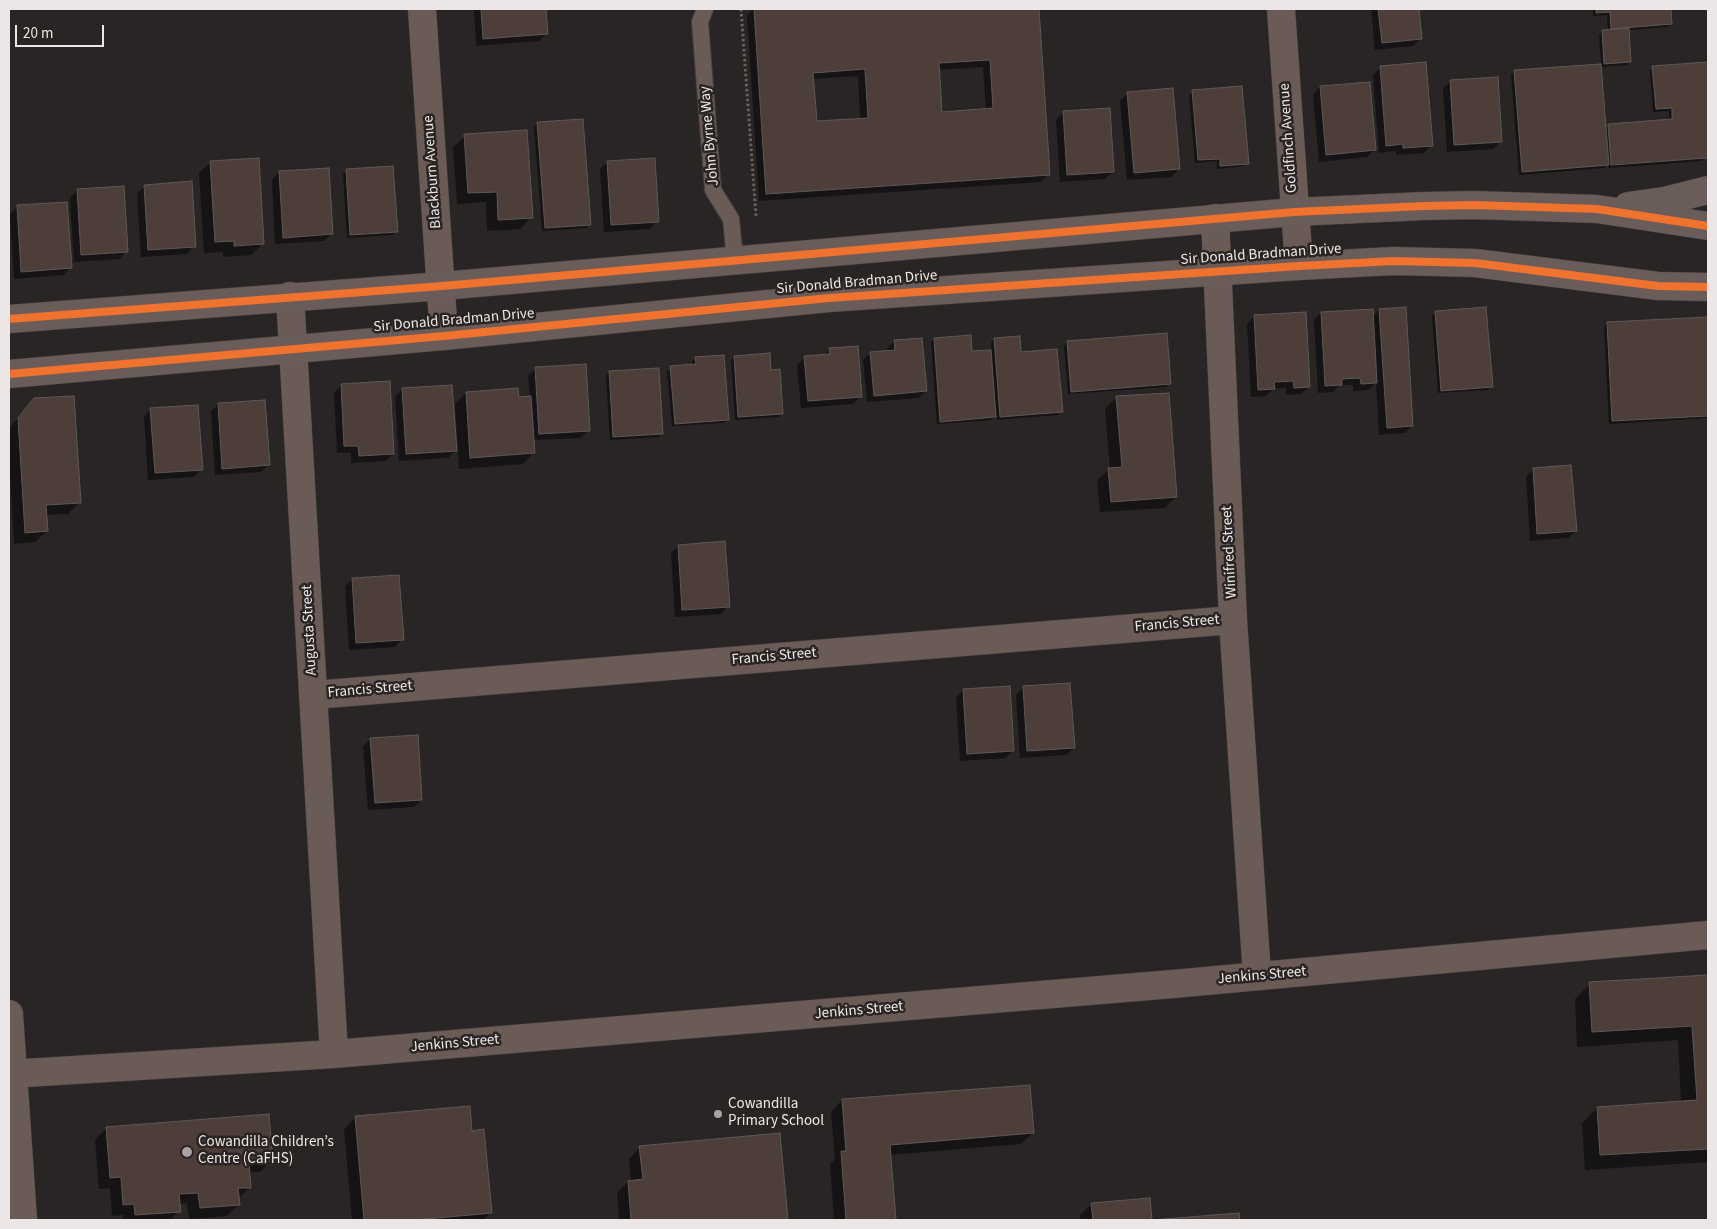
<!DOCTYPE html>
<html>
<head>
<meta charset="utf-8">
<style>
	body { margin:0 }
	#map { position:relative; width:1717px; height:1229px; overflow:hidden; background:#282524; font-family:"Source Sans 3",sans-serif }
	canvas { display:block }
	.frame { position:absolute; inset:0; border:10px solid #ece7e6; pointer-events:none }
	.scale { position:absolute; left:15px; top:25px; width:89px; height:22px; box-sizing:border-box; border:2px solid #ece7e6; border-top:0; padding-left:6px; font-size:15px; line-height:18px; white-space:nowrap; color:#ece7e6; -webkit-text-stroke:4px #2a2422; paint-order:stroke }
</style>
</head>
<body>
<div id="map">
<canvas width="1717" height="1229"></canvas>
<div class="frame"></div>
<div class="scale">20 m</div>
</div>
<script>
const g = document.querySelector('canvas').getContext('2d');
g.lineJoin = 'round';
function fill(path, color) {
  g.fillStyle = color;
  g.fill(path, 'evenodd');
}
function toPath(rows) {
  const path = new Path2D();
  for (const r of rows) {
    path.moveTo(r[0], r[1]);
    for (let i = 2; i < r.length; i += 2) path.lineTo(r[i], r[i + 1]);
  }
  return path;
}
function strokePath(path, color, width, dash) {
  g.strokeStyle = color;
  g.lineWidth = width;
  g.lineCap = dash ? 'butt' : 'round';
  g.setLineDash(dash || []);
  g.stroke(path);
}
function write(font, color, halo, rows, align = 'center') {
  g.font = font + ' "Source Sans 3",sans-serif';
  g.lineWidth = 5;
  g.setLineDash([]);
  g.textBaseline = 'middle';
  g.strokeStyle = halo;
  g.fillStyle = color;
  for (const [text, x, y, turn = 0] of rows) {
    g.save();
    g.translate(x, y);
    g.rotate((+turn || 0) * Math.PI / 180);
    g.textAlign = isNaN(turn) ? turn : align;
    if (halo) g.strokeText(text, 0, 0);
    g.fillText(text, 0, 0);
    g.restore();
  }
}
fill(toPath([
	[474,9,545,9,546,34,539,41,476,46],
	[753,9,1037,9,1048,174,1041,182,759,201,747,15],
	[983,67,986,110,941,113,938,70],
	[858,76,860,119,816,122,813,79],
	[1371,9,1418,9,1420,39,1413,46,1375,50],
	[1593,9,1669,9,1670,24,1667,27,1628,30,1630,61,1627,65,1600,67,1605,129,1609,125,1669,121,1669,111,1653,112,1650,71,1653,68,1708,63,1708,154,1702,161,1608,168,1608,165,1604,168,1519,175,1511,75,1515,71,1601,65,1599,35,1602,31,1608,31,1607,15,1593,16],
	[1381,67,1431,145,1424,153,1396,155,1396,151,1379,153,1373,75],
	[1451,81,1501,141,1493,149,1447,152,1443,88],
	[1320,87,1375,150,1367,157,1319,162,1313,95],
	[1193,92,1248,163,1244,166,1217,169,1217,161,1195,163,1189,95],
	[1128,93,1179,169,1171,177,1127,180,1120,101],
	[1064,112,1113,172,1105,179,1060,182,1056,120],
	[537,123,589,224,586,228,542,231,534,127],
	[465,136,531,217,520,229,487,231,486,202,457,204,453,147],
	[211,162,263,243,251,255,223,257,223,252,204,253,199,173],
	[608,162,657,221,650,229,604,232,600,169],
	[347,171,396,232,393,235,347,238,343,174],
	[279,172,332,234,324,241,275,244,272,180],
	[145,186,194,246,187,254,141,257,137,194],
	[123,188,127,251,119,259,74,262,70,198,77,190],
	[17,207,70,268,63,275,14,279,10,214],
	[1379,310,1412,426,1405,433,1379,435,1376,383,1368,390,1353,391,1353,385,1340,385,1333,392,1318,393,1314,320,1321,313,1372,317],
	[1436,312,1491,386,1488,390,1438,393,1432,316],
	[1254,316,1309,387,1301,394,1286,395,1286,388,1273,389,1266,396,1251,397,1247,324],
	[1708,318,1708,418,1609,424,1604,327,1607,323],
	[934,339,971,352,992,351,991,343,994,339,1020,353,1061,411,1058,415,997,420,997,415,992,420,937,424,931,342],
	[894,341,926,391,918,398,867,402,863,360,871,353,887,352,887,349],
	[1067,342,1170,383,1166,387,1068,394,1064,346],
	[830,349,861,396,853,404,801,408,797,365,805,357,824,355],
	[734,357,770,371,782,414,778,417,735,420,731,360],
	[696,358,728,419,724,423,672,426,667,371,671,368,692,366,692,362],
	[536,369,589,430,581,438,533,440,534,452,523,464,459,469,455,404,466,393,518,398,530,397,528,376],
	[609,373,662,434,659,437,610,440,606,376],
	[341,385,393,454,386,461,351,463,351,453,337,453,334,393],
	[402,389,455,451,448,458,399,461,395,397],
	[1116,398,1176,496,1165,508,1100,512,1097,480,1110,469,1105,409],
	[35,399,80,502,68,514,46,515,47,531,35,542,14,544,9,458,9,428],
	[218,404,268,465,261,472,215,475,211,412],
	[151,409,201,470,194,477,148,480,144,417],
	[1534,469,1576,531,1568,538,1530,541,1526,477],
	[678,546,728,606,721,614,675,617,671,553],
	[353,579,402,639,395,647,349,650,345,586],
	[1024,687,1074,748,1066,755,1020,758,1016,695],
	[963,690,1013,751,1005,758,960,761,956,698],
	[371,739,421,800,414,807,368,810,363,746],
	[1708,976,1708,1162,1585,1170,1582,1123,1597,1108,1681,1103,1678,1040,1577,1047,1575,999,1590,984],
	[842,1100,1033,1133,1021,1144,889,1155,895,1220,834,1220,830,1164,835,1159,831,1112],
	[356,1117,471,1132,490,1213,483,1220,352,1220,344,1129],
	[107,1128,272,1160,260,1172,249,1172,250,1187,238,1199,238,1205,227,1216,189,1219,187,1203,179,1204,179,1211,170,1220,123,1220,123,1215,112,1216,110,1188,99,1189,95,1139],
	[779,1135,787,1220,619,1220,617,1193,628,1182,631,1182,629,1159,640,1147],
	[1149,1199,1150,1220,1081,1220,1080,1215,1092,1204],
	[1238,1215,1238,1220,1168,1220]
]), '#0007');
const building = toPath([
	[481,9,546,9,548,34,483,39,481,9],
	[754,9,1039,9,1050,175,766,194,754,9],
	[990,60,993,108,942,112,939,63,990,60],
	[865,69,868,118,817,121,813,73,865,69],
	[1378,9,1419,9,1422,39,1382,43,1378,9],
	[1596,9,1671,9,1672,24,1611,29,1610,12,1596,13,1596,9],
	[1629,28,1631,62,1604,64,1602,30,1629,28],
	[1426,62,1433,146,1403,148,1403,144,1386,146,1380,66,1426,62],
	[1708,62,1708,156,1707,158,1611,165,1608,124,1672,119,1672,108,1656,109,1652,66,1708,62],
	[1601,64,1609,165,1522,172,1514,70,1601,64],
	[1498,77,1502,142,1454,145,1450,80,1498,77],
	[1370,82,1376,150,1326,155,1320,86,1370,82],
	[1242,86,1249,164,1220,166,1220,159,1198,160,1192,90,1242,86],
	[1173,88,1180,169,1134,173,1127,92,1173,88],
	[1110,108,1114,172,1067,175,1063,111,1110,108],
	[583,119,591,225,545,228,537,122,583,119],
	[527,130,533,218,498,220,497,192,468,193,464,134,527,130],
	[259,158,264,244,234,246,234,241,215,242,210,161,259,158],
	[655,158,659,222,611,225,607,161,655,158],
	[393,166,398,232,350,235,346,169,393,166],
	[329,168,333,234,283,238,279,171,329,168],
	[192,181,196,247,148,250,144,185,192,181],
	[124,186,128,252,81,255,77,189,124,186],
	[67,202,72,268,21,272,17,205,67,202],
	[1406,307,1413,426,1387,428,1379,309,1406,307],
	[1486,307,1493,387,1441,391,1435,311,1486,307],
	[1373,309,1377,383,1361,384,1360,378,1342,379,1342,385,1325,386,1321,312,1373,309],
	[1306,312,1310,387,1294,388,1293,381,1274,382,1275,389,1258,390,1254,315,1306,312],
	[1708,317,1708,416,1612,421,1607,322,1708,317],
	[1167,333,1171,384,1071,392,1067,341,1167,333],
	[971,335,972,351,991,350,996,417,940,422,934,338,971,335],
	[1020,336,1021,352,1057,349,1063,412,1000,417,994,338,1020,336],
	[922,338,927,391,874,396,870,352,895,350,894,340,922,338],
	[858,346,862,397,808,401,804,356,830,354,829,348,858,346],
	[770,353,771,370,780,369,783,414,738,417,734,356,770,353],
	[724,355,729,420,675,424,670,366,696,364,695,357,724,355],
	[586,364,590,431,539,434,535,367,586,364],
	[659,368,663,434,613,437,609,371,659,368],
	[390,381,394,454,359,456,358,446,344,446,341,384,390,381],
	[452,385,457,451,406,454,402,388,452,385],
	[518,388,519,397,531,396,535,453,470,458,466,392,518,388],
	[1169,393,1177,497,1111,502,1108,468,1122,467,1116,396,1169,393],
	[74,396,81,503,46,505,48,531,25,533,18,418,34,398,74,396],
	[265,400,270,465,222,469,218,403,265,400],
	[198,405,203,470,155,473,150,408,198,405],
	[1571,465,1577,531,1537,534,1533,468,1571,465],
	[725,541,730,607,682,610,678,545,725,541],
	[399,575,404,640,356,643,352,578,399,575],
	[1070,683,1075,748,1027,751,1023,686,1070,683],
	[1010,686,1014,751,967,754,963,689,1010,686],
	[418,735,422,800,375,803,370,738,418,735],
	[1708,975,1708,1149,1600,1155,1597,1107,1697,1100,1692,1026,1592,1032,1589,982,1708,975],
	[1030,1085,1034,1133,890,1145,896,1220,846,1220,841,1151,846,1151,842,1099,1030,1085],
	[470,1106,472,1131,484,1129,492,1213,415,1220,364,1220,355,1116,470,1106],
	[269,1114,273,1161,249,1163,251,1188,238,1188,240,1205,200,1208,198,1193,179,1194,181,1212,135,1215,134,1204,123,1205,121,1177,110,1178,106,1127,269,1114],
	[780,1133,788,1220,631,1220,628,1181,643,1179,639,1146,780,1133],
	[1150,1198,1152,1220,1093,1220,1091,1203,1150,1198],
	[1239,1213,1240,1220,1152,1220,1239,1213]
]);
fill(building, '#4e3e3a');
strokePath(building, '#5c5958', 1);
const lane = toPath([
	[705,9,700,22,713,190,731,219,735,260]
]);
const street = toPath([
	[422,9,444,336],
	[1281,9,1299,266],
	[1215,218,1233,620,1257,976],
	[290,296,334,1054],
	[314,695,1233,620],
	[9,1014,23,1220],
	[9,1074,334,1054,1173,984,1708,935]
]);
const primary = toPath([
	[1628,206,1664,201,1708,190],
	[9,319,442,286,1294,212,1424,206,1474,205,1597,209,1708,226],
	[9,374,444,336,829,298,1299,266,1394,261,1475,263,1658,286,1708,287]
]);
strokePath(lane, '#434040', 18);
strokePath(street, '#434040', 29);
strokePath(primary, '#434040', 29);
strokePath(toPath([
	[741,9,756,216]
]), '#6a605e', 3, [2.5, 2.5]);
strokePath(lane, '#6a5b57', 16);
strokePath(street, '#6a5b57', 28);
strokePath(primary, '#695c59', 28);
strokePath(toPath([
	[9,319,442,286,1294,212,1424,206,1474,205,1597,209,1708,226],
	[9,374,444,336,829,298,1299,266,1394,261,1475,263,1658,286,1708,287]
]), '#ef722f', 8);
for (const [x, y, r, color] of [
	[718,1114,5,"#a7a3a2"],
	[187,1152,6,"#a7a3a2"]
]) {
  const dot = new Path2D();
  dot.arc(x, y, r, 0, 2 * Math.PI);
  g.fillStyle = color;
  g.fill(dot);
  strokePath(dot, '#2a2422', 2);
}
write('15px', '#ece7e6', '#2a2422', [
	["John Byrne Way",710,136,-95],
	["Goldfinch Avenue",1289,138,-94],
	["Blackburn Avenue",433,172,-94],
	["Sir Donald Bradman Drive",1261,255,-4],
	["Sir Donald Bradman Drive",857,283,-5],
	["Sir Donald Bradman Drive",454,321,-5],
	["Winifred Street",1230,552,-93],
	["Francis Street",1177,624,-5],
	["Augusta Street",310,630,-93],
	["Francis Street",774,657,-5],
	["Francis Street",370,690,-5],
	["Jenkins Street",1262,976,-5],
	["Jenkins Street",859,1011,-5],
	["Jenkins Street",455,1044,-5]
]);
write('15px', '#ece7e6', '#2a2422', [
	["Cowandilla",728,1105],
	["Primary School",728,1122],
	["Cowandilla Children’s",198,1143],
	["Centre (CaFHS)",198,1160]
], 'left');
</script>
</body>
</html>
